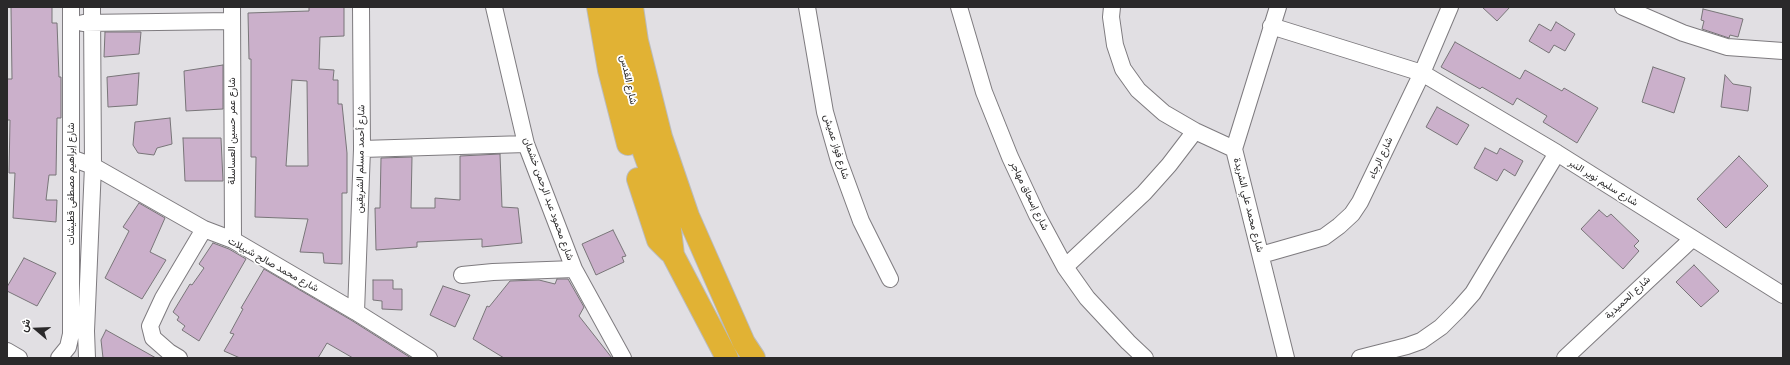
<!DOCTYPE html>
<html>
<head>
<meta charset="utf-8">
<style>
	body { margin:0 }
	#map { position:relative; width:1790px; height:365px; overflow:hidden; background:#e1dfe3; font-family:Poppins,Vazirmatn,sans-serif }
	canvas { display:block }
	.frame { position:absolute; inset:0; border:8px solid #2a292a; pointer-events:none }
	.north { position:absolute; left:16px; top:309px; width:40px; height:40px; -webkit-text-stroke:3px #fff; paint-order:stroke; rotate:289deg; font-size:11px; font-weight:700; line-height:16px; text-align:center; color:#2a292a }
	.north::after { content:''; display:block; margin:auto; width:14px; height:18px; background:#2a292a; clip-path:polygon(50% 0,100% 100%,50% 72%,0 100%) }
</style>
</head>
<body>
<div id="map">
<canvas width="1790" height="365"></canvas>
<div class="frame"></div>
<div class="north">ش</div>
</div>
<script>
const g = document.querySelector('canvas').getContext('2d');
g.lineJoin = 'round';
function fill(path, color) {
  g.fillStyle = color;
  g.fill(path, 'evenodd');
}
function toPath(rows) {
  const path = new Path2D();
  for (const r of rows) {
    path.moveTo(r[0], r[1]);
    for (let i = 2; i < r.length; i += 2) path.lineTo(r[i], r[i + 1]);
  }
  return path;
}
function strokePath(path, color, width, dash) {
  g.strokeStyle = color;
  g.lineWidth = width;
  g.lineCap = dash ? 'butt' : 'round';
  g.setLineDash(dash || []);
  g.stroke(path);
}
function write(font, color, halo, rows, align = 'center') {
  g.font = font + ' Poppins,Vazirmatn,sans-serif';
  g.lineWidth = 3.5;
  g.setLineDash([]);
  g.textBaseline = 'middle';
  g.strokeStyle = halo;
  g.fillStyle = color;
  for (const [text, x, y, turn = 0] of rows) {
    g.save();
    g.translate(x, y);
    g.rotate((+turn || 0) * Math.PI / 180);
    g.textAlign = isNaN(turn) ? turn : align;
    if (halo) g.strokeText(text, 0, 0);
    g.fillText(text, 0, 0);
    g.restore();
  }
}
const building = toPath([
	[11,7,52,7,52,23,57,23,59,77,61,77,61,118,57,118,56,175,49,175,46,200,57,200,56,222,13,218,15,173,9,173,10,120,7,120,7,79,12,79,11,7],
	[309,7,344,7,344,36,320,37,319,69,334,70,333,80,338,80,338,104,342,104,347,153,347,193,342,193,342,264,324,263,323,253,300,252,308,219,255,217,256,157,251,157,251,59,249,59,248,13,309,11,309,7],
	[292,80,307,81,308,166,286,166,292,80],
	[1482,7,1510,7,1497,21,1482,7],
	[1703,9,1743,19,1738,37,1730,35,1729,38,1702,29,1704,21,1701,20,1703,9],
	[1556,22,1575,34,1565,51,1554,45,1549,53,1529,41,1539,24,1551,31,1556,22],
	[105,32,141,32,139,54,104,57,105,32],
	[1455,42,1520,79,1525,70,1562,91,1564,88,1598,108,1577,143,1543,122,1547,116,1517,98,1513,105,1482,87,1480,89,1441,67,1455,42],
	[223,65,223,109,186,111,184,71,223,65],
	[1653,67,1685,78,1674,113,1642,102,1653,67],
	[139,73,137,105,108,107,107,77,139,73],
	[1725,75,1733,84,1751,87,1748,111,1721,107,1725,75],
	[1437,107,1469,125,1457,145,1426,127,1437,107],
	[170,118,172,144,157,148,154,155,138,153,133,145,135,122,170,118],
	[183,138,221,138,223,181,185,181,183,138],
	[1485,148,1497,154,1500,148,1523,161,1515,176,1504,169,1497,181,1474,168,1485,148],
	[500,154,502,207,518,208,522,243,482,247,482,239,417,242,417,247,376,250,375,208,380,208,381,158,412,157,411,208,435,208,435,198,460,200,460,156,500,154],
	[1739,156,1768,186,1726,228,1697,199,1739,156],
	[139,203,165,218,150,252,166,260,142,299,105,278,129,231,123,227,139,203],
	[1599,210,1607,217,1611,214,1639,241,1634,246,1639,251,1623,269,1581,229,1599,210],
	[613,230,626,256,622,257,624,262,596,275,582,244,613,230],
	[213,243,229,249,246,259,199,341,182,330,185,326,177,320,179,317,173,312,190,284,192,285,204,268,199,264,213,243],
	[24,258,56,273,37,306,7,291,7,287,24,258],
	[1694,265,1719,291,1701,307,1676,282,1694,265],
	[264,269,351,320,411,358,353,358,327,343,318,358,240,358,224,351,234,334,230,333,243,309,241,308,264,269],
	[557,279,568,279,584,307,579,316,612,358,504,358,473,339,487,306,489,307,510,281,539,280,555,284,557,279],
	[373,280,393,280,393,289,402,289,402,310,382,309,382,301,373,300,373,280],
	[443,286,470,295,455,327,430,315,443,286],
	[106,330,156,358,103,358,101,340,106,330]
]);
fill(building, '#cbb0cb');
strokePath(building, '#787578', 1);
const minor = toPath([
	[232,7,233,240],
	[494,7,526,144,574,269,623,358],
	[807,7,825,112,839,161,861,221,890,279],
	[959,7,984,92,1010,157,1037,215,1065,267,1087,298,1128,342,1145,358],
	[1112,7,1111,17,1115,45,1123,69,1138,90,1164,113,1195,131,1234,149],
	[1278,7,1234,149,1286,358],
	[1623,7,1683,33,1727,47,1783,51],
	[83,23,232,21],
	[1271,26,1422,73,1557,153,1783,295],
	[362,149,526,144],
	[71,158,93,166,204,229,233,240,356,312,429,358],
	[1261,255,1324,237,1339,226,1352,214,1360,202,1422,73,1450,7],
	[1065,267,1144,193,1169,165,1195,131],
	[462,275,493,272,574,269],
	[356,312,362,149,361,7],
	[7,351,19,358],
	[59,358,68,347,71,334,71,7],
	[87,358,86,331,93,166,92,7],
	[179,358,169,352,153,338,150,326,163,298,204,229],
	[1360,358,1407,346,1421,341,1441,327,1458,310,1473,293,1557,153],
	[1565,358,1692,239]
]);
const highway = toPath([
	[598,7,609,70,628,144],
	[614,7,618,31,644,152,669,221,673,255,727,358],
	[632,7,637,41,661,137,688,216,744,343,754,358],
	[638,179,658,240,669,251]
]);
strokePath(minor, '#7e7b7f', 18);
strokePath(highway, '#bbb', 24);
strokePath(minor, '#fff', 16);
strokePath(highway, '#e1b234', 22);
write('10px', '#2a292a', '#fff', [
	["شارع القدس",628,80,78],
	["شارع عمر حسين العساسلة",232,131,-90],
	["شارع فواز عميش",836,147,73],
	["شارع الرجاء",1381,158,-65],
	["شارع أحمد مسلم الشريقين",361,159,-89],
	["شارع سليم نوير النبر",1603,183,32],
	["شارع إبراهيم مصطفى قطيشات",71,184,-90],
	["شارع إسحاق مهاجر",1029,196,64],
	["شارع محمود عبد الرحمن خشمان",548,199,70],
	["شارع محمد علي الشريدة",1248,205,76],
	["شارع محمد صالح شبيلات",273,265,29],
	["شارع الحميدية",1628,298,-43]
]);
</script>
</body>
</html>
